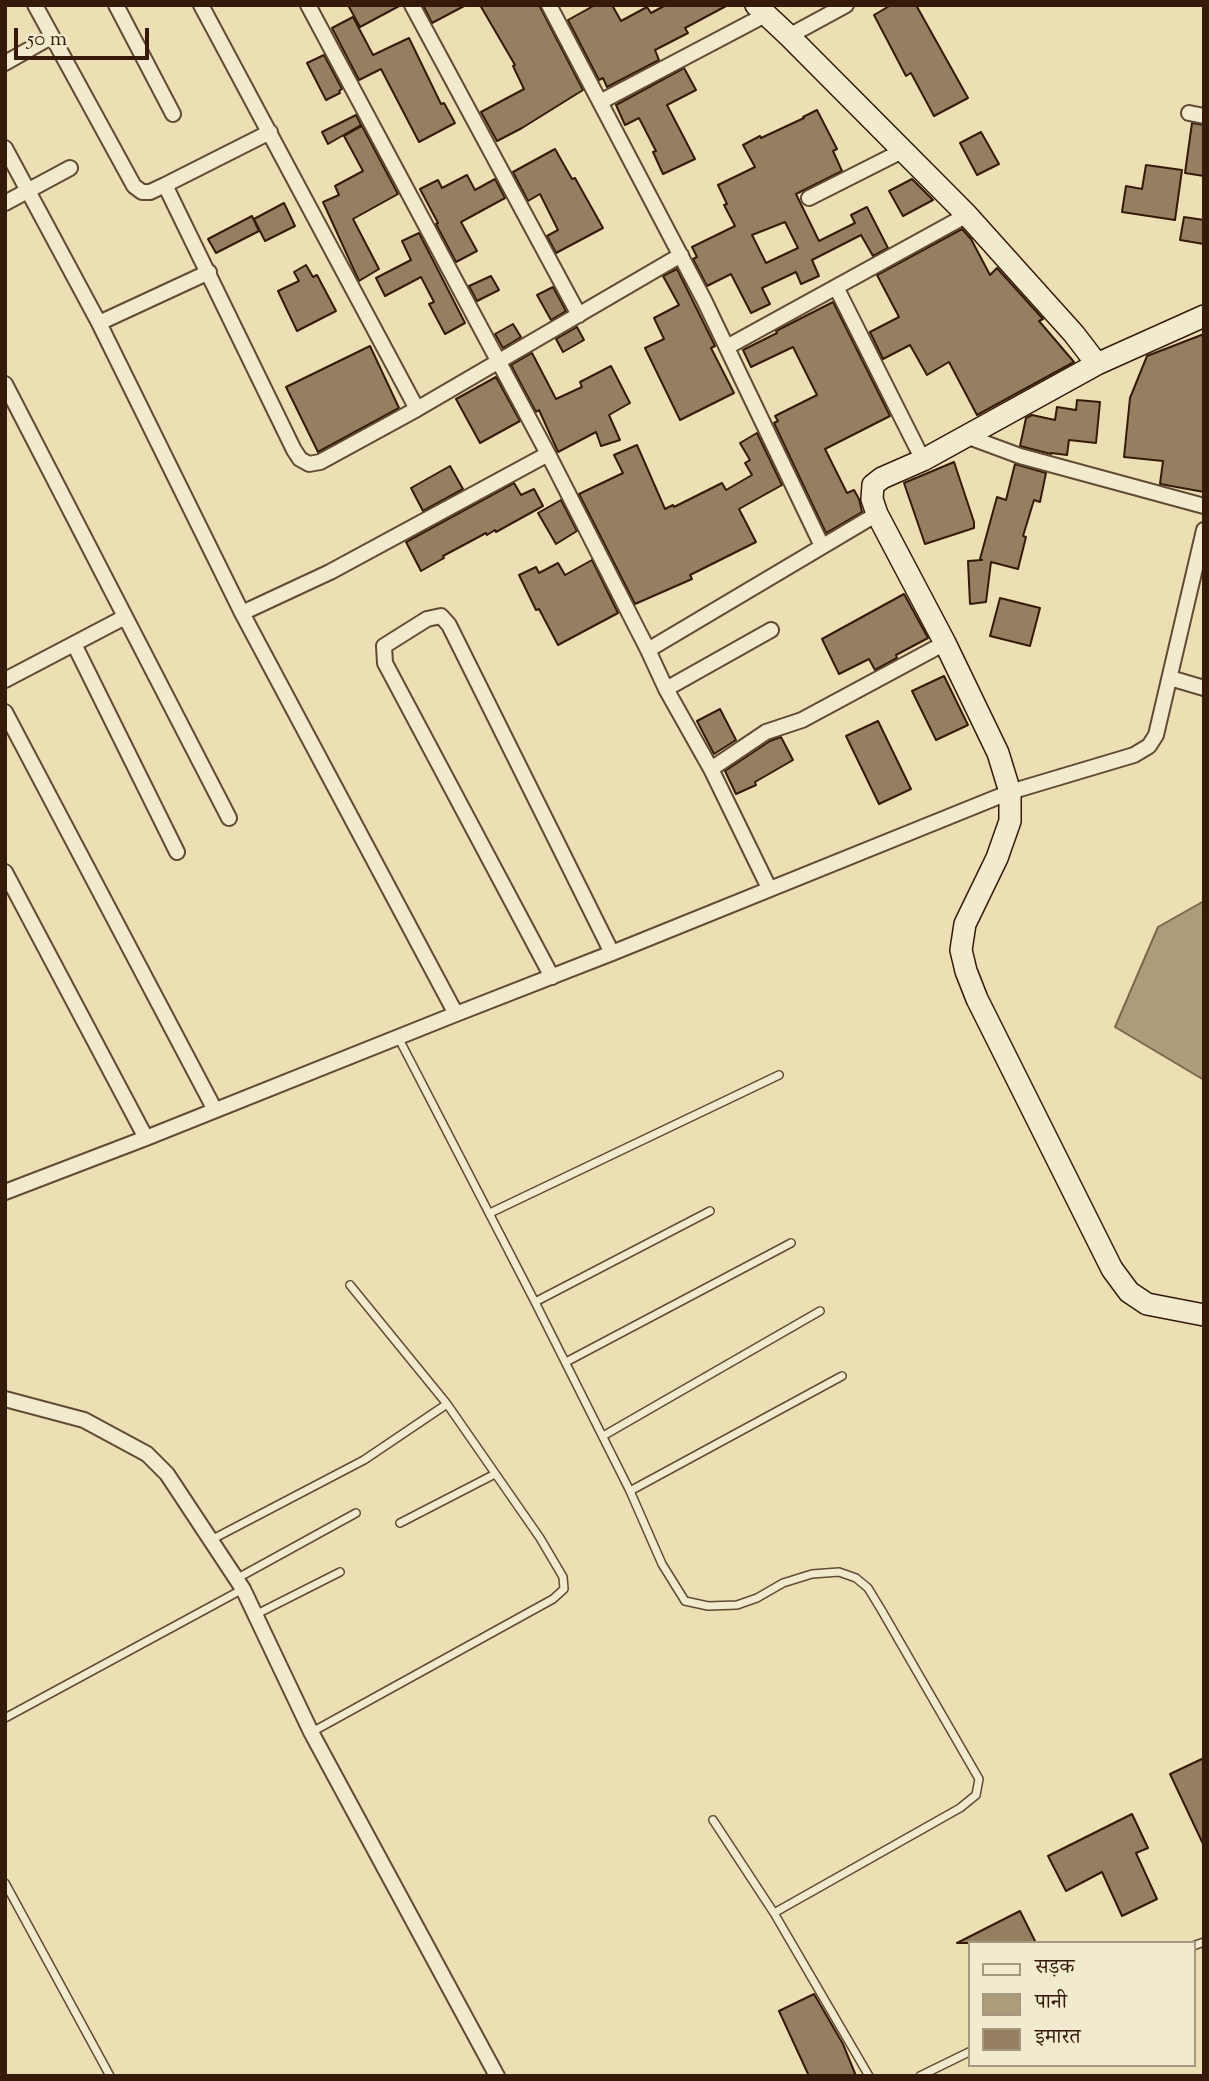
<!DOCTYPE html>
<html>
<head>
<meta charset="utf-8">
<style>
	body { margin:0 }
	#map { position:relative; width:1209px; height:2081px; overflow:hidden; background:#ebdfb3; font-family:"Sorts Mill Goudy","Noto Serif Devanagari",serif }
	canvas { display:block }
	.frame { position:absolute; inset:0; border:7px solid #351a09; pointer-events:none }
	.legend { position:absolute; left:968px; top:1941px; width:228px; height:126px; box-sizing:border-box; background:#f2eace; border:2px solid #a6977f; margin:0; padding:9px 12px; list-style:none; font-size:21px; color:#351a09 }
	.legend li { display:flex; align-items:center; gap:14px; height:35px }
	.legend b { width:35px; border:2px solid #a6977f }
	.scale { position:absolute; left:14px; top:28px; width:135px; height:32px; box-sizing:border-box; border:4px solid #351a09; border-top:0; padding-left:9px; font-size:21px; line-height:24px; white-space:nowrap; color:#351a09; -webkit-text-stroke:5px #f2eace; paint-order:stroke }
</style>
</head>
<body>
<div id="map">
<canvas width="1209" height="2081"></canvas>
<div class="frame"></div>
<ul class="legend">
<li><b style="height:9px;background:#f2eace"></b>सड़क</li>
<li><b style="height:19px;background:#ad9c79"></b>पानी</li>
<li><b style="height:19px;background:#948061"></b>इमारत</li>
</ul>
<div class="scale">50 m</div>
</div>
<script>
const g = document.querySelector('canvas').getContext('2d');
g.lineJoin = 'round';
function fill(path, color) {
  g.fillStyle = color;
  g.fill(path, 'evenodd');
}
function toPath(rows) {
  const path = new Path2D();
  for (const r of rows) {
    path.moveTo(r[0], r[1]);
    for (let i = 2; i < r.length; i += 2) path.lineTo(r[i], r[i + 1]);
  }
  return path;
}
function strokePath(path, color, width, dash) {
  g.strokeStyle = color;
  g.lineWidth = width;
  g.lineCap = dash ? 'butt' : 'round';
  g.setLineDash(dash || []);
  g.stroke(path);
}
const water = toPath([
	[1204,901,1204,1080,1115,1027,1158,927,1204,901]
]);
fill(water, '#ad9c79');
strokePath(water, '#7d684c', 2);
const building = toPath([
	[348,5,401,5,360,27,348,5],
	[423,5,466,5,432,23,423,5],
	[480,5,539,5,583,90,522,128,497,141,481,112,524,89,513,66,515,65,480,5],
	[595,5,612,5,621,21,647,7,651,13,666,5,728,5,685,28,688,33,655,50,659,60,607,87,603,78,599,80,568,20,595,5],
	[891,5,916,5,968,98,934,116,911,73,906,76,874,15,891,5],
	[353,17,373,55,409,38,441,104,444,103,455,123,419,142,381,69,359,80,332,28,353,17],
	[324,55,342,89,339,91,340,93,326,100,307,63,324,55],
	[684,68,696,90,667,105,695,159,663,174,653,152,656,151,639,118,625,125,616,105,684,68],
	[817,110,837,149,833,151,842,171,796,194,819,241,855,223,851,215,867,207,888,248,873,256,861,235,812,260,819,276,801,284,796,272,762,288,770,304,751,313,731,274,707,286,693,259,697,257,692,247,735,226,724,205,727,204,718,185,755,167,743,145,760,136,761,138,804,118,803,117,817,110],
	[785,222,798,248,766,263,752,235,785,222],
	[356,115,361,125,328,144,322,132,356,115],
	[1192,123,1204,125,1204,176,1185,173,1192,123],
	[362,126,398,194,353,219,379,269,359,281,323,202,339,195,335,186,363,171,344,136,362,126],
	[981,132,999,164,977,175,960,143,981,132],
	[555,149,572,179,575,178,603,228,556,253,547,236,558,230,540,194,528,201,513,172,555,149],
	[1146,165,1182,170,1175,220,1122,212,1126,186,1142,189,1146,165],
	[467,175,475,190,495,179,505,198,461,222,477,251,456,262,436,224,438,223,420,189,438,180,442,188,467,175],
	[912,179,933,200,903,216,889,191,912,179],
	[284,203,295,226,265,241,254,219,284,203],
	[252,216,259,231,216,253,208,239,252,216],
	[1184,217,1204,220,1204,244,1180,240,1184,217],
	[962,229,971,239,990,275,997,268,1043,319,1039,321,1074,362,977,415,949,362,927,375,910,345,883,359,870,332,899,317,877,275,962,229],
	[419,233,465,323,445,334,429,304,434,302,421,277,385,296,376,278,411,260,402,241,419,233],
	[306,265,313,277,317,275,336,311,297,331,278,291,299,281,294,272,306,265],
	[677,269,715,346,711,348,734,393,680,420,645,348,664,339,654,318,679,305,663,276,677,269],
	[491,276,499,290,477,301,469,286,491,276],
	[553,287,566,311,551,320,537,295,553,287],
	[833,302,890,416,825,449,847,493,854,490,859,499,862,512,826,533,774,423,778,421,775,416,817,395,793,347,751,367,743,350,777,333,776,331,833,302],
	[513,324,521,337,503,348,495,334,513,324],
	[577,327,584,340,563,352,556,339,577,327],
	[1204,334,1204,492,1160,484,1163,461,1124,457,1130,398,1147,356,1204,334],
	[370,346,399,408,318,452,286,387,370,346],
	[532,353,556,399,582,387,580,382,611,366,630,403,609,415,620,440,601,446,596,432,558,452,539,410,536,412,511,365,532,353],
	[496,377,520,421,480,443,456,399,496,377],
	[1077,400,1100,402,1096,443,1069,440,1067,455,1051,453,1051,454,1020,446,1026,418,1032,415,1055,420,1057,407,1076,410,1077,400],
	[757,433,782,485,739,509,756,542,690,575,692,579,635,604,579,494,623,473,614,455,637,445,665,509,673,505,674,507,722,483,726,490,752,475,745,463,750,460,740,443,757,433],
	[954,462,974,522,974,528,925,544,904,483,954,462],
	[1015,464,1046,473,1040,502,1034,500,1023,536,1026,537,1018,569,991,562,986,602,970,604,968,561,982,560,980,559,997,497,1006,500,1015,464],
	[450,466,463,489,423,511,411,488,450,466],
	[514,483,521,495,534,489,543,506,496,532,495,530,487,535,486,533,443,556,444,558,421,571,406,542,514,483],
	[561,500,577,531,556,544,538,513,561,500],
	[592,560,618,613,558,645,539,609,536,610,519,575,536,567,539,573,558,563,565,575,592,560],
	[904,594,928,638,896,655,897,658,875,670,869,659,839,674,822,639,904,594],
	[1000,598,1040,608,1030,646,990,636,1000,598],
	[944,676,968,725,936,740,912,691,944,676],
	[720,709,736,740,714,754,697,721,720,709],
	[878,721,911,789,879,804,846,736,878,721],
	[781,737,793,760,755,782,756,785,736,794,725,771,770,741,781,737],
	[1204,1758,1204,1846,1170,1774,1204,1758],
	[1132,1814,1148,1848,1136,1853,1157,1899,1122,1916,1102,1872,1066,1891,1048,1856,1132,1814],
	[1020,1911,1036,1943,957,1943,1020,1911],
	[814,1994,843,2044,856,2076,809,2076,779,2011,814,1994]
]);
fill(building, '#948061');
strokePath(building, '#351a09', 2);
const lane = toPath([
	[398,1037,535,1302,630,1491,662,1564,685,1601,708,1606,737,1605,757,1598,783,1583,812,1574,839,1572,856,1578,868,1588,882,1611,979,1779,976,1795,960,1808,774,1913],
	[490,1213,779,1075],
	[535,1302,710,1211],
	[566,1362,791,1243],
	[603,1436,820,1311],
	[630,1491,842,1376],
	[400,1523,495,1474],
	[211,1540,364,1460,447,1404],
	[236,1579,356,1513],
	[255,1615,340,1572],
	[5,1718,243,1589],
	[312,1732,553,1599,564,1589,563,1577,540,1538,447,1404,350,1285],
	[713,1820,774,1913,869,2076],
	[5,1883,110,2076],
	[1193,1946,1204,1942],
	[920,2076,969,2052]
]);
const street = toPath([
	[35,5,134,186,142,192,150,192,165,185,270,132],
	[116,5,173,114],
	[201,5,417,409],
	[308,5,548,454,648,650,666,689,711,769,769,888],
	[412,5,579,315],
	[549,5,704,300,822,546],
	[789,36,846,5],
	[5,63,51,37],
	[600,102,765,15],
	[1189,113,1204,116],
	[5,148,99,323,242,613,456,1014],
	[165,185,294,450,300,459,309,464,320,462,417,409,681,255],
	[809,198,904,150],
	[5,203,70,168],
	[836,287,923,460],
	[99,323,209,272],
	[727,347,967,215],
	[5,384,229,818],
	[966,436,1020,456,1204,506],
	[242,613,330,572,548,454],
	[74,644,177,852],
	[648,650,877,514],
	[1170,678,1204,688],
	[5,680,125,617],
	[666,689,771,630],
	[5,712,215,1110],
	[711,769,766,732,802,720,945,643],
	[5,872,146,1138],
	[552,977,385,663,384,646,427,619,441,616,449,625,612,953],
	[5,1192,146,1138,456,1014,612,953,1010,792,1134,755,1149,746,1156,735,1204,530],
	[5,1399,84,1420,147,1454,167,1474,243,1589,311,1732,497,2076]
]);
const secondary = toPath([
	[756,5,789,36,967,215,1074,334,1097,364],
	[1204,316,1097,364,923,460,882,478,873,485,872,499,877,514,945,643,998,753,1010,792,1010,821,997,858,965,924,961,950,966,971,977,999,1112,1269,1129,1292,1147,1304,1204,1315]
]);
strokePath(lane, '#624b34', 10);
strokePath(street, '#624b34', 18);
strokePath(secondary, '#351a09', 24);
strokePath(lane, '#f2eace', 7);
strokePath(street, '#f2eace', 14);
strokePath(secondary, '#f2eace', 21);
</script>
</body>
</html>
